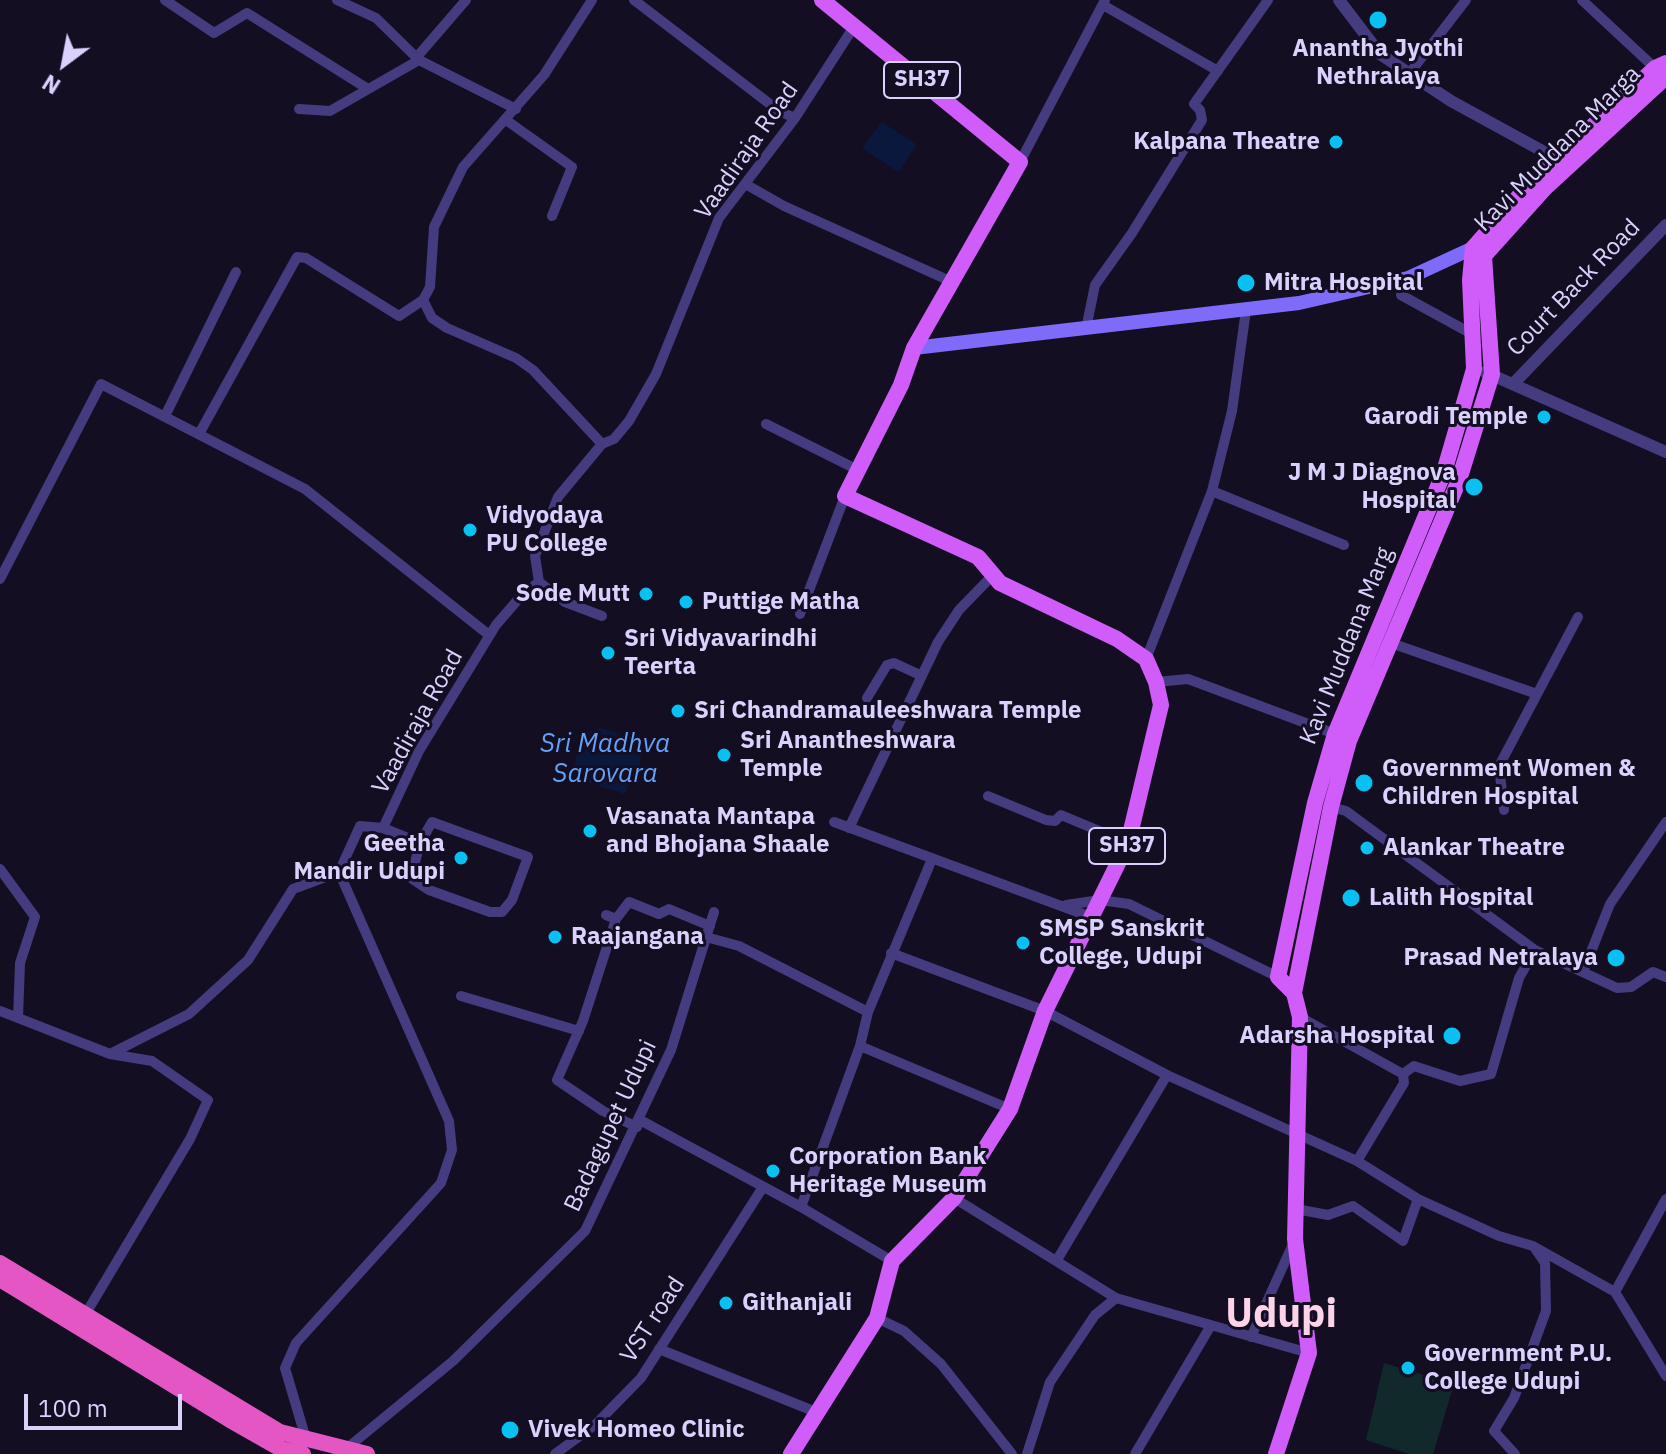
<!DOCTYPE html>
<html>
<head>
<meta charset="utf-8">
<style>
	body { margin:0 }
	#map { position:relative; width:1666px; height:1454px; overflow:hidden; background:#140e22; font-family:"IBM Plex Sans",sans-serif }
	canvas { display:block }
	.north { position:absolute; left:24px; top:24px; width:80px; height:80px; -webkit-text-stroke:6px #140e22; paint-order:stroke; rotate:212deg; font-size:22px; font-weight:700; line-height:32px; text-align:center; color:#dbd1fd }
	.north::after { content:''; display:block; margin:auto; width:28px; height:36px; background:#dbd1fd; clip-path:polygon(50% 0,100% 100%,50% 72%,0 100%) }
	.scale { position:absolute; left:24px; top:1394px; width:158px; height:36px; box-sizing:border-box; border:4px solid #dbd1fd; border-top:0; padding-left:10px; font-size:24px; line-height:28px; white-space:nowrap; color:#dbd1fd; -webkit-text-stroke:6px #140e22; paint-order:stroke }
</style>
</head>
<body>
<div id="map">
<canvas width="1666" height="1454"></canvas>
<div class="north">N</div>
<div class="scale">100 m</div>
</div>
<script>
const g = document.querySelector('canvas').getContext('2d');
g.lineJoin = 'round';
function fill(path, color) {
  g.fillStyle = color;
  g.fill(path, 'evenodd');
}
function toPath(rows) {
  const path = new Path2D();
  for (const r of rows) {
    path.moveTo(r[0], r[1]);
    for (let i = 2; i < r.length; i += 2) path.lineTo(r[i], r[i + 1]);
  }
  return path;
}
function strokePath(path, color, width, dash) {
  g.strokeStyle = color;
  g.lineWidth = width;
  g.lineCap = dash ? 'butt' : 'round';
  g.setLineDash(dash || []);
  g.stroke(path);
}
function write(font, color, halo, rows, align = 'center') {
  g.font = font + ' "IBM Plex Sans",sans-serif';
  g.lineWidth = 6;
  g.setLineDash([]);
  g.textBaseline = 'middle';
  g.strokeStyle = halo;
  g.fillStyle = color;
  for (const [text, x, y, turn = 0] of rows) {
    g.save();
    g.translate(x, y);
    g.rotate((+turn || 0) * Math.PI / 180);
    g.textAlign = isNaN(turn) ? turn : align;
    if (halo) g.strokeText(text, 0, 0);
    g.fillText(text, 0, 0);
    g.restore();
  }
}
fill(toPath([
	[1384,1363,1454,1384,1433,1454,1409,1454,1366,1440]
]), '#12292b');
fill(toPath([
	[882,122,917,145,898,172,862,148],
	[601,728,639,741,643,748,636,779,630,778,625,794,571,777,580,742,590,731]
]), '#0b183e');
strokePath(toPath([
	[165,0,214,33,247,13,368,89],
	[337,0,376,18,419,60,516,109],
	[592,0,544,75,463,167,434,227,430,287,423,300,432,318,447,328,516,358,533,370,602,444],
	[634,0,779,111,795,118],
	[1582,0,1655,68],
	[1103,5,1218,71],
	[416,58,466,0],
	[1409,74,1466,0],
	[299,109,330,111,419,60],
	[506,120,572,167,552,216],
	[1020,162,1105,0],
	[747,185,784,206,950,281],
	[1401,295,1472,334],
	[1086,329,1095,285,1132,233,1202,120,1200,110,1194,104,1268,0],
	[165,416,236,272],
	[766,424,856,469],
	[199,434,297,257,306,258,399,316,423,300],
	[1212,491,1344,545],
	[0,579,101,384,305,489,489,635],
	[539,582,535,556,558,497,602,444,614,439,629,421,656,374,719,218,795,118,855,25],
	[539,582,565,602,602,616],
	[800,614,845,496],
	[1388,642,1537,694],
	[1146,659,1212,491,1232,411,1246,310],
	[1156,682,1188,679,1335,734],
	[867,698,887,665,894,663,920,675],
	[988,796,1046,820,1055,821,1061,815,1128,843],
	[1331,807,1346,811,1535,950,1617,988,1631,987,1653,972,1666,977],
	[1504,810,1499,766,1578,617],
	[834,822,1091,917],
	[383,828,420,843,411,878,429,890,490,912,502,912,512,900,528,857,432,822,420,843],
	[849,828,938,642,959,610,992,576],
	[0,869,35,917,20,963,18,1018],
	[1066,905,1100,900,1129,904,1278,977],
	[606,915,616,919,583,1021,557,1080,603,1111,637,1127],
	[616,919,629,902,659,914,669,909,710,926],
	[706,937,739,946,868,1012],
	[891,953,1045,1011,1167,1075,1357,1161,1418,1199,1499,1236,1533,1246,1615,1292,1666,1199],
	[1583,972,1610,904,1666,822],
	[461,996,579,1031],
	[0,1011,110,1054,152,1061,208,1100,190,1139,85,1315],
	[1300,1017,1403,1074],
	[860,1046,1010,1109],
	[110,1054,189,1014,248,960,293,889,339,872],
	[1403,1074,1414,1066,1460,1081,1491,1074,1519,978,1535,950],
	[640,1120,801,1207,892,1261],
	[1357,1161,1404,1083,1403,1074],
	[954,1198,1116,1298,1309,1353],
	[801,1207,860,1046,868,1012,932,859],
	[1296,1209,1328,1215,1353,1206,1403,1241,1418,1199],
	[1057,1260,1167,1075],
	[1615,1292,1666,1376],
	[877,1318,904,1331,941,1364,1012,1454],
	[1251,1337,1293,1244],
	[659,1349,816,1412],
	[306,1439,285,1368,296,1343,441,1183,452,1150,449,1121,339,872,360,826,383,828,419,751,496,625,521,596,539,582],
	[346,1449,453,1361,585,1231,671,1050,714,912],
	[555,1454,596,1424,641,1378,763,1187],
	[1027,1454,1050,1382,1095,1315,1116,1298],
	[1135,1454,1210,1327],
	[1515,1454,1494,1431,1514,1398,1546,1311,1545,1263,1534,1247]
]), '#453b7f', 10);
strokePath(toPath([
	[1339,0,1380,54,1451,101,1557,159],
	[1485,372,1666,452],
	[1514,383,1666,225]
]), '#453b7f', 12);
strokePath(toPath([
	[914,348,1299,303,1408,278,1473,248,1480,253]
]), '#7f6bfa', 14);
strokePath(toPath([
	[1294,993,1278,977,1315,803,1335,734,1444,472,1474,369,1470,280,1473,248,1528,186,1655,68,1666,63],
	[791,1454,877,1318,892,1261,954,1198,1010,1109,1045,1011,1128,843,1161,705,1156,682,1146,659,1117,639,1000,583,978,557,845,496,901,385,914,348,1020,162,822,0],
	[1276,1454,1309,1353,1295,1239,1300,1017,1294,993,1331,807,1349,741,1459,480,1492,374,1484,256,1546,187,1666,77]
]), '#d05cf9', 16);
strokePath(toPath([
	[0,1263,280,1432,367,1454],
	[0,1279,230,1420,281,1449,303,1454]
]), '#e456c4', 16);
for (const [x, y, r, color] of [
	[1378,20,10,"#08c0f1"],
	[1336,142,8,"#08c0f1"],
	[1246,283,10,"#08c0f1"],
	[1544,417,8,"#08c0f1"],
	[1474,487,10,"#08c0f1"],
	[470,530,8,"#08c0f1"],
	[646,594,8,"#08c0f1"],
	[686,602,8,"#08c0f1"],
	[608,653,8,"#08c0f1"],
	[678,711,8,"#08c0f1"],
	[724,755,8,"#08c0f1"],
	[1364,783,10,"#08c0f1"],
	[590,831,8,"#08c0f1"],
	[1367,848,8,"#08c0f1"],
	[461,858,8,"#08c0f1"],
	[1351,898,10,"#08c0f1"],
	[555,937,8,"#08c0f1"],
	[1023,943,8,"#08c0f1"],
	[1616,958,10,"#08c0f1"],
	[1452,1036,10,"#08c0f1"],
	[773,1171,8,"#08c0f1"],
	[726,1303,8,"#08c0f1"],
	[1408,1368,8,"#08c0f1"],
	[510,1430,10,"#08c0f1"]
]) {
  const dot = new Path2D();
  dot.arc(x, y, r, 0, 2 * Math.PI);
  g.fillStyle = color;
  g.fill(dot);
  strokePath(dot, '#140e22', 3);
}
for (const [x, y, w] of [
	[922,80,76],
	[1127,846,76]
]) {
  const box = new Path2D();
  box.roundRect(x - w / 2, y - 18, w, 36, 6);
  g.fillStyle = '#140e22';
  g.fill(box);
  strokePath(box, '#dbd1fd', 2);
}
write('bold 22px', '#dbd1fd', null, [
	["SH37",922,80],
	["SH37",1127,846]
]);
write('bold 24px', '#dbd1fd', '#140e22', [
	["Anantha Jyothi",1378,49,"center"],
	["Nethralaya",1378,77,"center"],
	["Kalpana Theatre",1320,142,"right"],
	["Mitra Hospital",1264,283],
	["Garodi Temple",1528,417,"right"],
	["J M J Diagnova",1456,473,"right"],
	["Hospital",1456,501,"right"],
	["Vidyodaya",486,516],
	["PU College",486,544],
	["Sode Mutt",630,594,"right"],
	["Puttige Matha",702,602],
	["Sri Vidyavarindhi",624,639],
	["Teerta",624,667],
	["Sri Chandramauleeshwara Temple",694,711],
	["Sri Anantheshwara",740,741],
	["Temple",740,769],
	["Government Women &",1382,769],
	["Children Hospital",1382,797],
	["Vasanata Mantapa",606,817],
	["and Bhojana Shaale",606,845],
	["Geetha",445,844,"right"],
	["Mandir Udupi",445,872,"right"],
	["Alankar Theatre",1383,848],
	["Lalith Hospital",1369,898],
	["SMSP Sanskrit",1039,929],
	["College, Udupi",1039,957],
	["Raajangana",571,937],
	["Prasad Netralaya",1598,958,"right"],
	["Adarsha Hospital",1434,1036,"right"],
	["Corporation Bank",789,1157],
	["Heritage Museum",789,1185],
	["Githanjali",742,1303],
	["Government P.U.",1424,1354],
	["College Udupi",1424,1382],
	["Vivek Homeo Clinic",528,1430]
], 'left');
write('24px', '#dbd1fd', '#140e22', [
	["Kavi Muddana Marga",1558,149,-45],
	["Vaadiraja Road",747,151,-55],
	["Court Back Road",1574,288,-46],
	["Kavi Muddana Marg",1347,646,-68],
	["Vaadiraja Road",418,722,-61],
	["Badagupet Udupi",611,1126,-65],
	["VST road",653,1320,-57]
]);
write('italic 26px', '#62a3f9', '#140e22', [
	["Sri Madhva",605,744],
	["Sarovara",605,774]
]);
write('bold 40px', '#fdd3e9', '#140e22', [
	["Udupi",1281,1315]
]);
</script>
</body>
</html>
